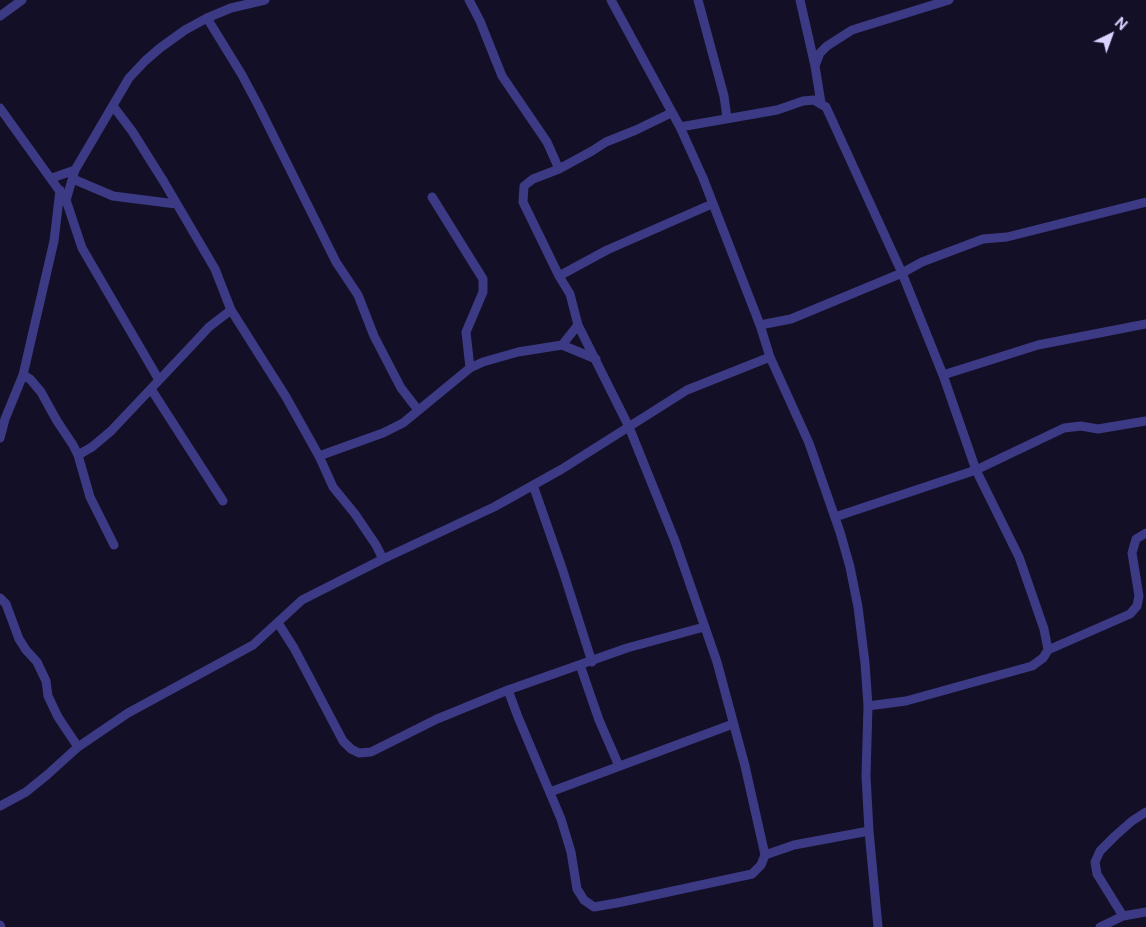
<!DOCTYPE html>
<html>
<head>
<meta charset="utf-8">
<style>
	body { margin:0 }
	#map { position:relative; width:1146px; height:927px; overflow:hidden; background:#130f26; font-family:"Public Sans",sans-serif }
	canvas { display:block }
	.north { position:absolute; left:1086px; top:10px; width:50px; height:50px; -webkit-text-stroke:4px #130f26; paint-order:stroke; rotate:42deg; font-size:14px; font-weight:700; line-height:20px; text-align:center; color:#d9d4ff }
	.north::after { content:''; display:block; margin:auto; width:18px; height:22px; background:#d9d4ff; clip-path:polygon(50% 0,100% 100%,50% 72%,0 100%) }
</style>
</head>
<body>
<div id="map">
<canvas width="1146" height="927"></canvas>
<div class="north">N</div>
</div>
<script>
const g = document.querySelector('canvas').getContext('2d');
g.lineJoin = 'round';
function toPath(rows) {
  const path = new Path2D();
  for (const r of rows) {
    path.moveTo(r[0], r[1]);
    for (let i = 2; i < r.length; i += 2) path.lineTo(r[i], r[i + 1]);
  }
  return path;
}
function strokePath(path, color, width, dash) {
  g.strokeStyle = color;
  g.lineWidth = width;
  g.lineCap = dash ? 'butt' : 'round';
  g.setLineDash(dash || []);
  g.stroke(path);
}
strokePath(toPath([
	[469,0,480,21,502,76,547,142,559,169],
	[611,0,680,127,703,178,760,325,770,357,809,443,840,532,850,567,858,607,865,663,868,706,866,776,869,831,878,927],
	[698,0,724,96,727,118],
	[800,0,815,66],
	[0,16,22,0],
	[207,18,242,75,259,107,336,262,358,295,374,336,401,388,418,410],
	[821,103,815,66,820,53,827,46,852,30,949,0],
	[113,106,132,131,164,182,215,269,231,310,286,397,319,456,333,487,355,514,376,545,383,559],
	[0,108,66,200,82,248,159,380],
	[680,127,777,110,803,101,814,100,826,107,902,273,943,375,976,470,1019,557,1044,629,1048,650,1043,658,1032,666,906,701,868,706],
	[52,178,75,170],
	[73,179,113,196,176,204],
	[432,197,483,279,483,292,466,332,470,368],
	[66,200,75,170,129,78,145,61,160,48,185,30,207,18,231,8,265,0],
	[712,204,607,250,559,276,570,294,578,325,629,427,675,541,717,662,745,766,765,855,794,845,869,831],
	[559,276,523,202,524,186,533,179,559,169,592,151,606,142,636,130,671,113],
	[760,325,791,319,902,273,922,262,983,239,1007,237,1146,202],
	[562,345,578,325],
	[23,375,30,379,41,392,57,421,73,445,78,455,90,497,114,545],
	[943,375,1038,345,1146,324],
	[151,389,223,501],
	[0,438,5,419,23,375,54,241,60,190],
	[78,455,92,447,111,431,196,341,209,327,231,310],
	[319,456,383,433,403,423,470,368,483,362,518,352,562,345,596,359],
	[533,485,562,568,592,662],
	[835,517,976,470,1064,428,1081,426,1098,429,1146,421],
	[0,598,6,604,19,639,26,650,37,662,46,681,48,696,58,717,78,747,128,713,253,645,302,600,383,559,494,507,562,469,687,390,770,357],
	[278,623,294,648,343,741,351,749,359,753,371,752,437,719,508,690,627,648,704,627],
	[1048,650,1130,614,1137,606,1139,596,1132,553,1136,539,1146,533],
	[580,665,599,720,619,766],
	[508,690,518,717,561,819,571,852,577,889,584,900,594,907,622,902,752,874,761,865,765,855],
	[550,792,733,724],
	[0,806,26,792,47,775,78,747],
	[1123,916,1097,874,1095,862,1100,851,1115,836,1132,821,1146,812],
	[0,925,1,927],
	[1100,927,1123,916,1146,912]
]), '#3d3a85', 9);
</script>
</body>
</html>
